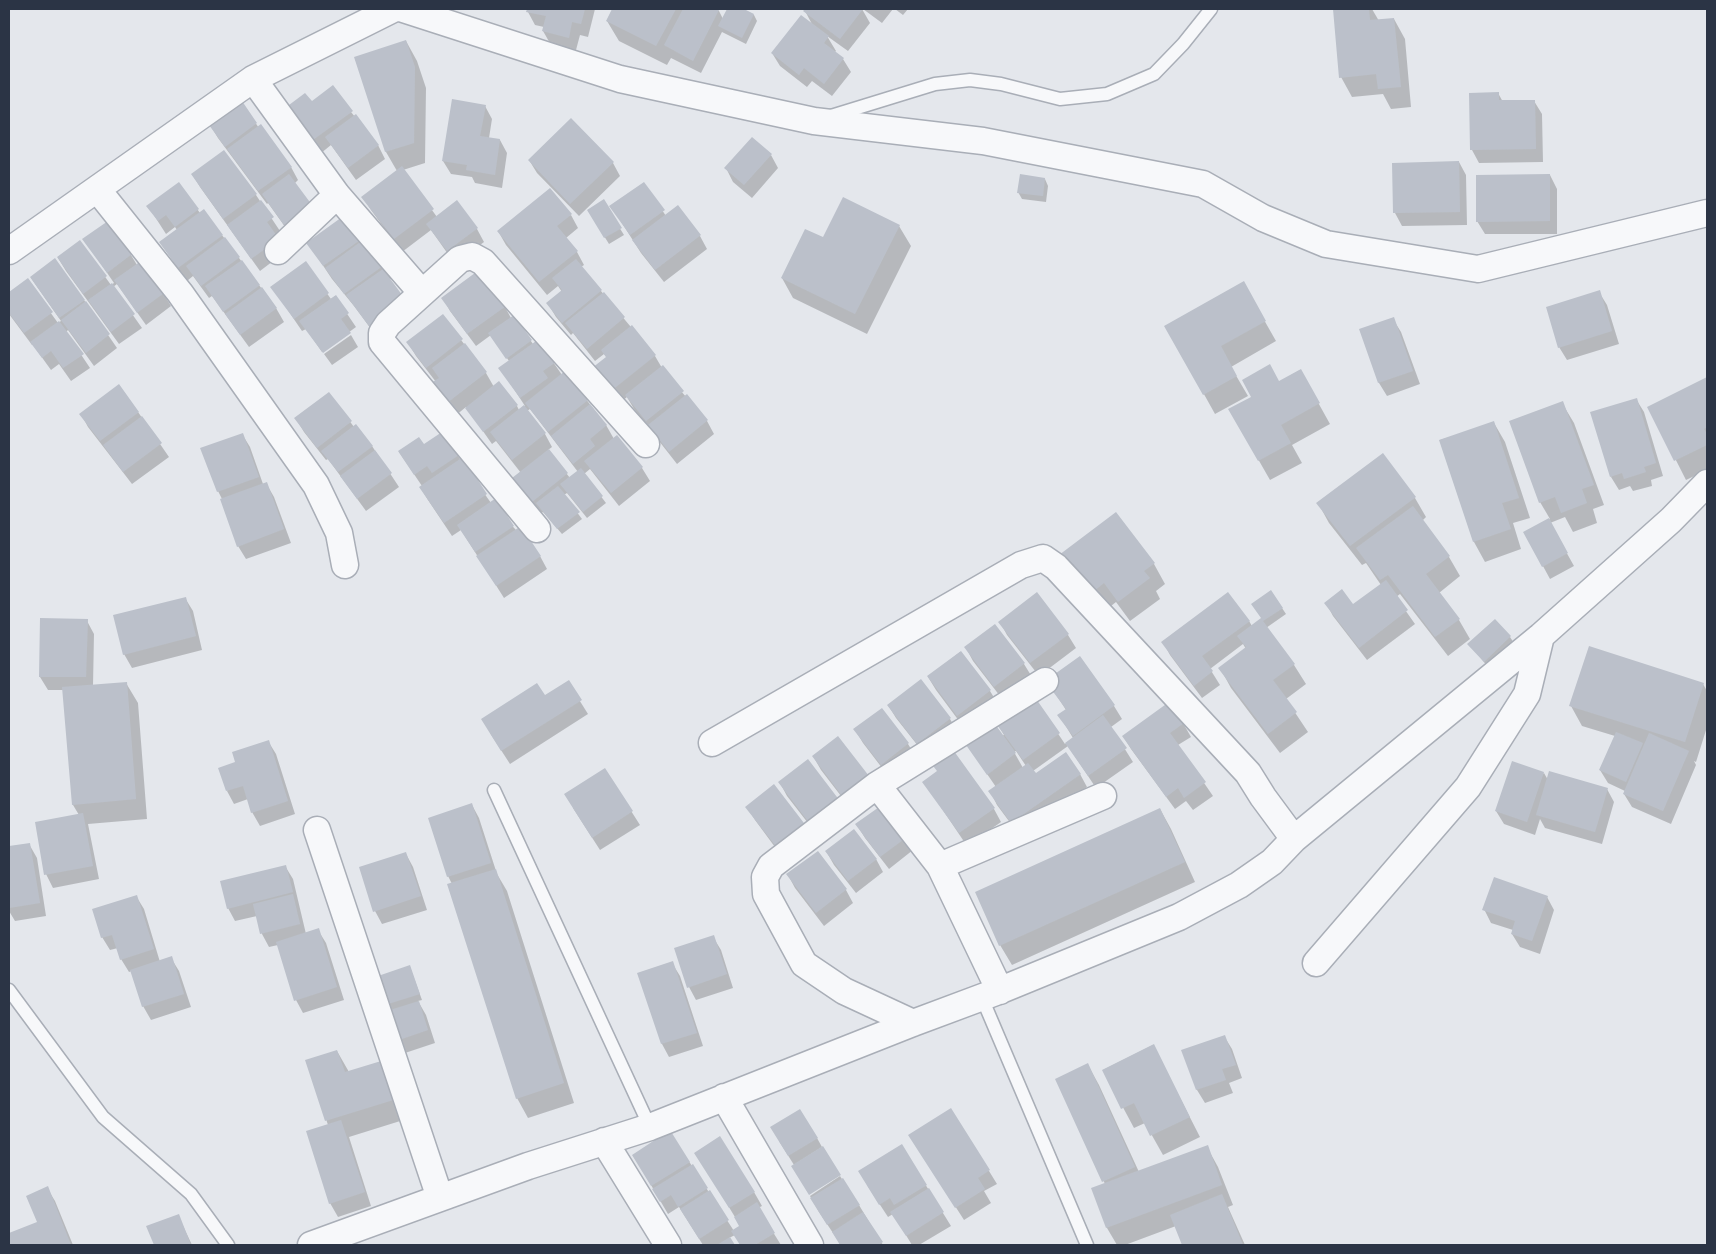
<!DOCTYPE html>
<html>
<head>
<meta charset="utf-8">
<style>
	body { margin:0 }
	#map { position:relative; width:1716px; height:1254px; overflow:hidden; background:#e4e7ec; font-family:Manrope,sans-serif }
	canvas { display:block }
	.frame { position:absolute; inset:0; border:10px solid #2b3445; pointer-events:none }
</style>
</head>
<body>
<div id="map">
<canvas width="1716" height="1254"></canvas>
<div class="frame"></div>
</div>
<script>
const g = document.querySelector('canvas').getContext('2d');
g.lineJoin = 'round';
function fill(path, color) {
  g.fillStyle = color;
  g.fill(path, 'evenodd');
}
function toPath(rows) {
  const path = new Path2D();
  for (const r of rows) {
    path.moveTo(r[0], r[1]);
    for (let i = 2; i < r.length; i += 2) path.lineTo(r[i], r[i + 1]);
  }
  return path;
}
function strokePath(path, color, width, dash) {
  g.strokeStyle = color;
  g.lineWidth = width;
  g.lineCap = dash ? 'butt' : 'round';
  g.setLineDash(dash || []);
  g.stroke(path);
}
fill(toPath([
	[528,9,595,9,588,37,580,35,576,50,551,45,543,31,544,27,535,25,528,12],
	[614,9,715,9,719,11,723,19,729,9,741,9,754,15,757,21,746,44,722,32,701,73,671,58,667,65,619,41,607,21],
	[807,9,862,9,870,23,848,51,827,36,836,51,835,52,843,59,851,72,832,96,812,81,807,87,780,66,772,53,813,26,805,11],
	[863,9,893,9,882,23],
	[895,9,908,9,903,15],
	[1334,9,1372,9,1379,21,1394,19,1405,39,1411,107,1391,109,1383,94,1352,97,1341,77],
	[406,41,417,61,426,88,425,163,403,170,437,217,477,229,484,242,455,264,431,230,402,252,371,210,363,197,397,171,386,152,355,58],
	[1498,93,1503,102,1534,101,1542,114,1543,162,1479,163,1472,150,1470,94],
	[241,102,259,128,291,167,298,180,294,184,311,206,293,238,268,203,267,204,218,138,210,125],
	[311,103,351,112,378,145,385,159,356,180,331,145,315,158,290,124],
	[485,106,492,119,489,138,500,140,507,153,502,188,475,183,472,177,451,174,443,161],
	[571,120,613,163,620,176,579,216,537,173,529,160],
	[771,155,778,168,752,198,733,182,726,168],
	[1459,162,1466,175,1467,225,1402,226,1395,213,1394,164],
	[192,174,256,195,280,231,275,235,285,252,260,271,200,187],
	[1550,175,1557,189,1557,234,1485,234,1477,221],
	[1045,179,1048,186,1046,202,1022,199,1018,192],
	[644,183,666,216,700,236,707,249,664,282,641,253,611,206],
	[179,184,200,213,203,211,225,239,276,308,284,322,249,347,212,296,209,298,193,276,187,281,160,242,177,230,175,227,166,234,148,206],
	[603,201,624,235,609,244,588,210],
	[571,215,578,228,566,238,577,252,584,265,581,267,655,356,662,368,686,397,687,396,707,421,714,434,677,464,634,409,627,397,619,404,602,382,607,358,604,354,595,361,573,333,571,335,556,317,548,304,562,292,558,286,547,295,506,245,498,231],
	[899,226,911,246,867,334,793,298,782,278,823,239],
	[365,236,393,277,389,280,380,341,354,306,332,279,308,243],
	[84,239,131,255,137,265,163,293,171,306,146,325,117,284,113,287,142,328,119,344,66,271,58,258,80,242,111,285,114,283],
	[305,263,331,299,335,296,356,327,322,352,306,329,302,331,272,287],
	[31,278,84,300,117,348,94,366,68,330,66,332,90,368,71,381,59,364,51,370,33,345,32,345,9,314,9,294,27,280,58,323,61,321],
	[1243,283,1276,341,1231,367,1248,396,1215,414,1166,326],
	[1599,292,1607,305,1619,344,1567,360,1559,347],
	[443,298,505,307,511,318,514,317,533,344,538,340,562,375,565,372,606,425,614,439,617,436,642,468,650,481,619,506,590,469,584,474,606,503,587,518,567,493,564,495,582,519,562,534,543,512,540,514,521,492,514,478,521,473,496,441,492,444,466,407,455,416,436,382,416,356,408,343,443,316,486,373,494,387,517,406,519,410,525,406,500,368,509,361,491,335,476,346,450,311],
	[530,409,578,472,570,478,548,450,552,447,545,434,527,411],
	[1393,319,1401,332,1420,384,1387,396,1379,383,1360,330],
	[351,335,358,347,332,365,324,354],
	[1300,370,1330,424,1292,445,1302,463,1270,480,1230,410],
	[1707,379,1707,470,1686,480,1649,407],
	[329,393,354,427,372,446,399,487,366,511,328,459,326,460,304,432,296,419],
	[1636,399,1644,412,1663,476,1651,480,1652,486,1633,491,1630,486,1619,490,1611,477],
	[1562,403,1574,423,1604,505,1593,509,1597,523,1573,532,1565,517,1550,523,1574,566,1550,579,1525,533,1550,519,1540,502],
	[138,412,169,457,132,484,88,427,81,414],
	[1494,423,1505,442,1530,518,1513,523,1521,549,1485,562,1474,542,1440,440],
	[442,433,491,503,540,556,547,569,504,598,461,530,452,536,428,500,420,487,422,486,399,452,423,446],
	[242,434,250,447,263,484,266,483,274,497,291,543,246,559,238,546,222,499,218,491],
	[1415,498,1426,517,1422,521,1449,557,1460,576,1439,593,1459,620,1470,639,1448,656,1400,594,1396,597,1415,624,1367,660,1333,616,1326,603,1353,606,1381,585,1366,563,1362,565,1329,523,1318,503],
	[1116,514,1154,564,1165,584,1156,591,1160,599,1130,621,1116,602,1101,614,1072,575],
	[185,598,193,611,202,650,132,668,124,654],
	[1282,608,1286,614,1266,628,1294,665,1306,684,1286,699,1308,732,1280,753,1231,688,1220,668,1246,649,1243,644,1210,669,1220,685,1202,698,1170,655,1163,642,1249,621,1252,626],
	[87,621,94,634,93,686,126,683,138,703,147,819,88,824,99,879,53,888,46,874,79,815,73,805,64,690,48,690,40,677],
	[1000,622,1068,635,1076,648,1039,676,1007,635],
	[995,626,1024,664,1032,677,1003,700,973,661,966,648],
	[1510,637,1514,643,1488,667,1469,644],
	[960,652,990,691,998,704,965,729,936,690,928,677],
	[1079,658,1114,706,1122,719,1111,727,1133,762,1096,788,1068,746,1033,771,1036,775,1080,774,1087,787,1020,836,997,805,990,791,996,787,967,745,1004,735,996,721,1032,695,1065,744,1073,738,1059,715,1066,710,1047,681],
	[1016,751,1026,766,1023,768,1014,752],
	[921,681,950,719,958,732,926,756,896,718,888,705],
	[568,682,588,714,510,764,490,733],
	[1703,684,1707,691,1707,727,1696,762,1694,761,1696,765,1671,824,1632,807,1624,794,1625,791,1608,783,1600,770,1615,736,1582,726,1571,706],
	[882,709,908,744,916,757,889,777,863,743,855,730],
	[1183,723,1191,737,1178,745,1213,796,1193,810,1186,801,1175,809,1131,749,1123,736],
	[838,737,851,809,821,770,813,756],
	[268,741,276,754,295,814,260,826,252,812,248,799,234,804,227,791,237,763],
	[605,770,640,825,600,850,573,808],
	[1544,773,1548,780,1607,789,1614,802,1602,844,1545,828,1540,819,1535,835,1504,824,1496,811],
	[924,782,994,809,1001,822,967,846],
	[780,783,838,802,818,836,787,796],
	[774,786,786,862,755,820,747,807],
	[472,805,479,818,497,874,507,891,574,1103,528,1118,517,1098,452,884,448,876],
	[882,806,913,850,889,869,865,838,857,825],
	[1160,809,1171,829,1195,882,1012,965,1000,945],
	[29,844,37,858,46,916,15,921,9,911,9,848],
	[826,851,876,859,883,872,856,893,834,865],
	[818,852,846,890,853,903,824,926,795,888,788,875],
	[406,854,413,867,427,910,382,924,375,911],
	[285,866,293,879,306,934,318,930,326,943,344,1000,303,1013,296,1000,278,945,269,947,262,934,257,916,235,921,228,908],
	[136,896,144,909,160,962,171,958,179,971,191,1007,151,1020,143,1006,132,971,129,972,121,959,118,948,110,950,102,937],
	[1547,897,1554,910,1540,954,1520,947,1512,934,1513,930,1491,923,1484,909],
	[713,937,721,950,733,988,696,1000,689,987],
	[672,963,680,976,703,1046,669,1057,662,1044,639,974],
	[410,967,422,1000,418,1001,426,1015,435,1043,405,1053,397,1040,392,1010,389,1004],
	[1224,1036,1232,1049,1242,1078,1229,1083,1233,1093,1205,1103,1197,1090,1183,1051],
	[1153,1045,1200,1137,1163,1155,1145,1123,1134,1128,1103,1070],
	[337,1051,349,1072,390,1059,413,1117,349,1137,371,1206,338,1217,330,1203,328,1125,307,1061],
	[1088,1065,1099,1085,1139,1172,1207,1147,1218,1167,1233,1205,1228,1207,1245,1245,1184,1245,1176,1226,1125,1245,1117,1245,1107,1228,1093,1189,1105,1184,1057,1079],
	[670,1132,734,1231,741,1227,704,1166,754,1192,762,1206,758,1208,781,1245,741,1245,735,1235,729,1238,734,1245,703,1245,679,1207,668,1214,641,1168],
	[817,1138,822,1147,794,1165,779,1141],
	[901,1145,951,1226,919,1245,912,1245,893,1214,888,1217,867,1185],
	[918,1148,989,1171,997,1184,984,1191,991,1203,964,1220],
	[840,1176,859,1205,883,1245,841,1245,819,1212,810,1196],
	[47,1188,55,1201,73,1245,10,1245,9,1234,39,1222],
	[178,1215,192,1245,155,1245,148,1227]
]), '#0003');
fill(toPath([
	[527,9,585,9,581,24,572,22,569,38,542,31,546,16,526,12],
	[612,9,676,9,656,46,606,21],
	[683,9,719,10,693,61,664,45],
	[727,9,744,9,754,14,742,38,718,26],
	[805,9,863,9,840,39,803,11],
	[1333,9,1369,9,1370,20,1394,18,1401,87,1378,89,1376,74,1339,78],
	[801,15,829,36,824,43,844,58,824,84,804,68,799,75,771,53],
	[406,40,415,67,414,143,385,152,354,57],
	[333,85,353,111,306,145,281,111,305,93,312,101],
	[1499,92,1499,100,1535,100,1536,149,1470,150,1469,93],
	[452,99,486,105,480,136,500,139,495,175,466,170,467,165,442,161],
	[242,101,257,123,225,147,209,125],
	[356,114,379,145,348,168,325,137],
	[571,118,614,162,570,204,528,160],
	[261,124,292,167,258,191,227,149],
	[752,137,772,154,744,185,724,168],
	[224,150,257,194,223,219,191,174],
	[1459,161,1460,212,1393,213,1392,163],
	[402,166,434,209,394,239,361,197],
	[289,174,312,205,284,225,262,194],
	[1020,174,1045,178,1043,196,1017,193],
	[1550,174,1550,221,1476,222,1476,175],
	[179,182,199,209,175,227,166,215,158,221,146,206],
	[644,182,665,210,630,235,609,206],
	[550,188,572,214,557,226,578,251,539,282,497,231],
	[843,197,900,225,855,314,781,278,805,229,823,237],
	[604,199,622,228,604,238,587,210],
	[261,200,274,217,267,222,279,239,251,259,227,225],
	[457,200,478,228,447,251,426,224],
	[678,205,701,235,655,270,632,240],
	[204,209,223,235,178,268,159,242],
	[349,212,366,236,323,266,306,243],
	[108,221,132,254,107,273,82,239],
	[225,237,240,257,201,286,186,266],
	[367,237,387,263,344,294,325,268],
	[80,240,107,276,83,294,57,257],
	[55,258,85,300,59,318,30,277],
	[576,259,602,290,562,323,546,303,562,290,552,278],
	[242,260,260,285,223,312,205,286],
	[141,261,164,293,137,313,114,280],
	[306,261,329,293,294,319,270,287],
	[383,269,408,303,371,329,346,295],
	[479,270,506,306,467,334,441,298],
	[28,278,53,312,24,333,9,313,9,292],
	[1244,281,1266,321,1221,346,1237,376,1203,395,1164,326],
	[112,283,135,314,111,332,88,300],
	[262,287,277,308,240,335,225,314],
	[1600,290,1612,331,1558,348,1546,307],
	[604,292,625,317,587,349,565,323],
	[336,295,349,313,341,319,351,333,323,353,299,321],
	[86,301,110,334,86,353,61,320],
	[443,314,463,339,426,368,406,342],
	[514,315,532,340,506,359,488,333],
	[1394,317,1413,371,1378,383,1359,329],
	[59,321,84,354,63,368,51,351,42,358,30,342],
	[632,325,656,355,611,391,592,368,606,357,601,350],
	[539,339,556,362,543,371,548,378,520,398,498,368],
	[465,343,487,372,447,403,431,383,439,378,432,368],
	[1270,364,1279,381,1301,369,1320,403,1281,425,1291,443,1258,461,1228,409,1251,397,1242,380],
	[663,365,684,391,646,421,625,395],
	[565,371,588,400,548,432,525,403],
	[1707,377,1707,427,1704,429,1707,434,1707,445,1674,461,1647,407],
	[499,381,518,405,483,432,465,408],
	[119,384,139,412,100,441,79,414],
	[329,392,352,421,317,448,294,418],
	[687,394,708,420,669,452,648,425],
	[1637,398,1656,463,1644,467,1646,472,1624,479,1622,473,1610,477,1590,412],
	[1563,401,1594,485,1582,489,1587,503,1561,513,1555,497,1539,503,1509,421],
	[590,404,607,425,590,439,595,446,573,464,551,436],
	[524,405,546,433,512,460,490,432],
	[142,416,162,443,123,472,103,445],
	[1494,421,1519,498,1502,503,1511,529,1473,542,1439,440],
	[356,424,373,446,338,472,321,451],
	[442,432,459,455,432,473,427,466,414,475,398,451,419,437,424,444],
	[243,433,259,477,217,492,200,448],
	[617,435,643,467,611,493,584,461],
	[549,449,568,473,532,502,512,478],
	[375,450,392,473,357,499,340,476],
	[1383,453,1416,497,1350,546,1316,503],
	[463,457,487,494,444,523,419,487],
	[581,468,603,496,583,512,560,484],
	[267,482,284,529,237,547,220,499],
	[558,486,580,512,557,529,536,503],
	[496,498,514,526,475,552,457,525],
	[1413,506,1450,556,1426,574,1460,619,1435,637,1388,575,1380,580,1356,548],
	[1116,512,1155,563,1144,571,1150,578,1118,602,1104,583,1089,595,1059,555],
	[1549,518,1568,553,1542,567,1523,532],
	[521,526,541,556,496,586,476,556],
	[1386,580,1408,610,1359,648,1324,603,1342,589,1353,604],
	[1271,590,1283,608,1263,621,1295,664,1273,680,1297,712,1268,734,1218,668,1246,647,1237,636,1261,618,1251,604],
	[1037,592,1069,634,1030,663,998,622],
	[1228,592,1250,621,1202,656,1213,671,1194,686,1161,642],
	[186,597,196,636,123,655,113,615],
	[40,618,88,619,86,677,39,677],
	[1495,619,1511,636,1484,662,1467,644],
	[995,624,1025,663,994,687,964,647],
	[1589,646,1704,683,1685,742,1569,706],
	[961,651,991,690,957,716,927,676],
	[1080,656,1115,705,1073,736,1057,715,1066,709,1045,681],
	[921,679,951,718,917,744,887,705],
	[569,680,582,700,501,751,481,719,537,683,545,695],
	[127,682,136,799,72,805,62,687],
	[1032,693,1060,733,1023,760,994,721],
	[1169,702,1184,723,1170,733,1206,782,1184,798,1178,788,1166,797,1122,736],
	[882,708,909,743,881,765,853,729],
	[1103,715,1127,748,1088,776,1065,743],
	[995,724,1016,753,987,775,966,745],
	[1616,732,1643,743,1626,782,1599,770],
	[1649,733,1689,751,1663,811,1623,794],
	[838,736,869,776,842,796,812,756],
	[269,740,288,801,251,813,243,786,226,791,218,768,235,762,232,752],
	[951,747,995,808,959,833,922,782,937,771,930,762],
	[1066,752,1081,774,1011,823,988,791,1028,763,1036,773],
	[808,759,840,801,810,824,778,782],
	[1512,761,1544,772,1527,822,1495,811],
	[605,768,633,811,592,838,564,794],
	[1549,771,1608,788,1595,832,1536,815],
	[774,784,807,827,778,849,745,807],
	[472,803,491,863,447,877,428,818],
	[882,805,907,837,880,857,855,824],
	[1160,808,1185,862,999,946,975,892],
	[83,813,93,866,44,875,35,822],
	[854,829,877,859,848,881,825,851],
	[30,843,40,903,9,908,9,846],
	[818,851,847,889,816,913,786,874],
	[406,852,421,896,373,912,359,867],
	[286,865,293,892,227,909,220,881],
	[496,869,564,1083,516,1099,447,884],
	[1494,877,1548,896,1532,941,1511,934,1515,921,1482,910],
	[293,894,300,924,260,934,253,904],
	[137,895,154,949,120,960,112,935,101,938,92,909],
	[319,928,337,987,294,1001,276,942],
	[714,935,727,974,687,988,674,948],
	[172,956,184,994,142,1007,130,970],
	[673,961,697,1033,661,1044,637,973],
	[410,965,420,994,388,1004,378,976],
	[419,1001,428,1030,396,1041,387,1011],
	[1225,1035,1236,1065,1222,1069,1226,1080,1196,1090,1181,1050],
	[1154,1044,1190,1117,1150,1136,1134,1103,1121,1109,1102,1070],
	[337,1050,345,1072,391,1058,403,1097,325,1121,305,1060],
	[1088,1063,1135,1167,1102,1182,1055,1079],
	[951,1108,990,1170,978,1178,985,1189,955,1208,908,1135],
	[800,1109,818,1138,788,1156,770,1127],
	[341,1120,365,1192,329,1204,306,1131],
	[670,1130,690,1162,651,1186,632,1155],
	[720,1136,755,1192,729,1208,694,1153],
	[902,1144,927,1185,894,1205,890,1198,879,1205,858,1171],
	[1208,1145,1222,1185,1106,1228,1091,1188],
	[823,1146,841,1175,809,1195,791,1166],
	[693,1164,708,1188,678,1207,671,1195,660,1202,652,1189],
	[843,1178,860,1205,827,1225,810,1198],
	[48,1186,71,1245,9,1245,9,1233,37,1222,26,1196],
	[929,1188,944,1212,906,1236,890,1212],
	[710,1190,729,1220,699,1239,680,1209],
	[1222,1194,1243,1245,1182,1245,1170,1215],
	[757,1202,775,1233,755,1245,740,1245,731,1231,739,1226,734,1217],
	[863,1212,883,1242,878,1245,840,1245,832,1232],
	[179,1214,191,1245,154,1245,146,1226],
	[730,1237,735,1245,717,1245]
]), '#bbc0ca');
const lane = toPath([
	[831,116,935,84,970,80,1001,84,1060,99,1107,94,1154,74,1183,44,1211,9],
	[494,790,650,1127],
	[9,990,103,1117,191,1194,228,1245],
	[982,998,1087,1245]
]);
const street = toPath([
	[403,9,620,79,814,121,983,141,1203,184,1263,218,1326,244,1478,269,1707,213],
	[253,79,337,195,422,293],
	[97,189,180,293,316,485,339,533,345,565],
	[9,251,253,79,393,9],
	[278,251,337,195],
	[537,529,382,342,382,333,388,324,460,259,472,256,483,262,646,444],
	[712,743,1021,565,1043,558,1056,567,1248,773,1263,797,1294,839],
	[877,785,940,866,1000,991],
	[317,830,440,1198],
	[940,866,1103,796],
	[1316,963,1468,787,1527,694,1541,636],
	[913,1023,844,991,804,964,766,894,765,877,771,866,877,785,1045,681],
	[724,1097,810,1245],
	[604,1141,668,1245],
	[311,1245,528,1166,650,1127,913,1023,996,992,1179,917,1239,885,1272,862,1294,839,1541,636,1671,520,1707,483]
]);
strokePath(lane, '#a9aeb7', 15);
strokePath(street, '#a9aeb7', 29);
strokePath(lane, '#f7f8fa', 12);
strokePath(street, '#f7f8fa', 26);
</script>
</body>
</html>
